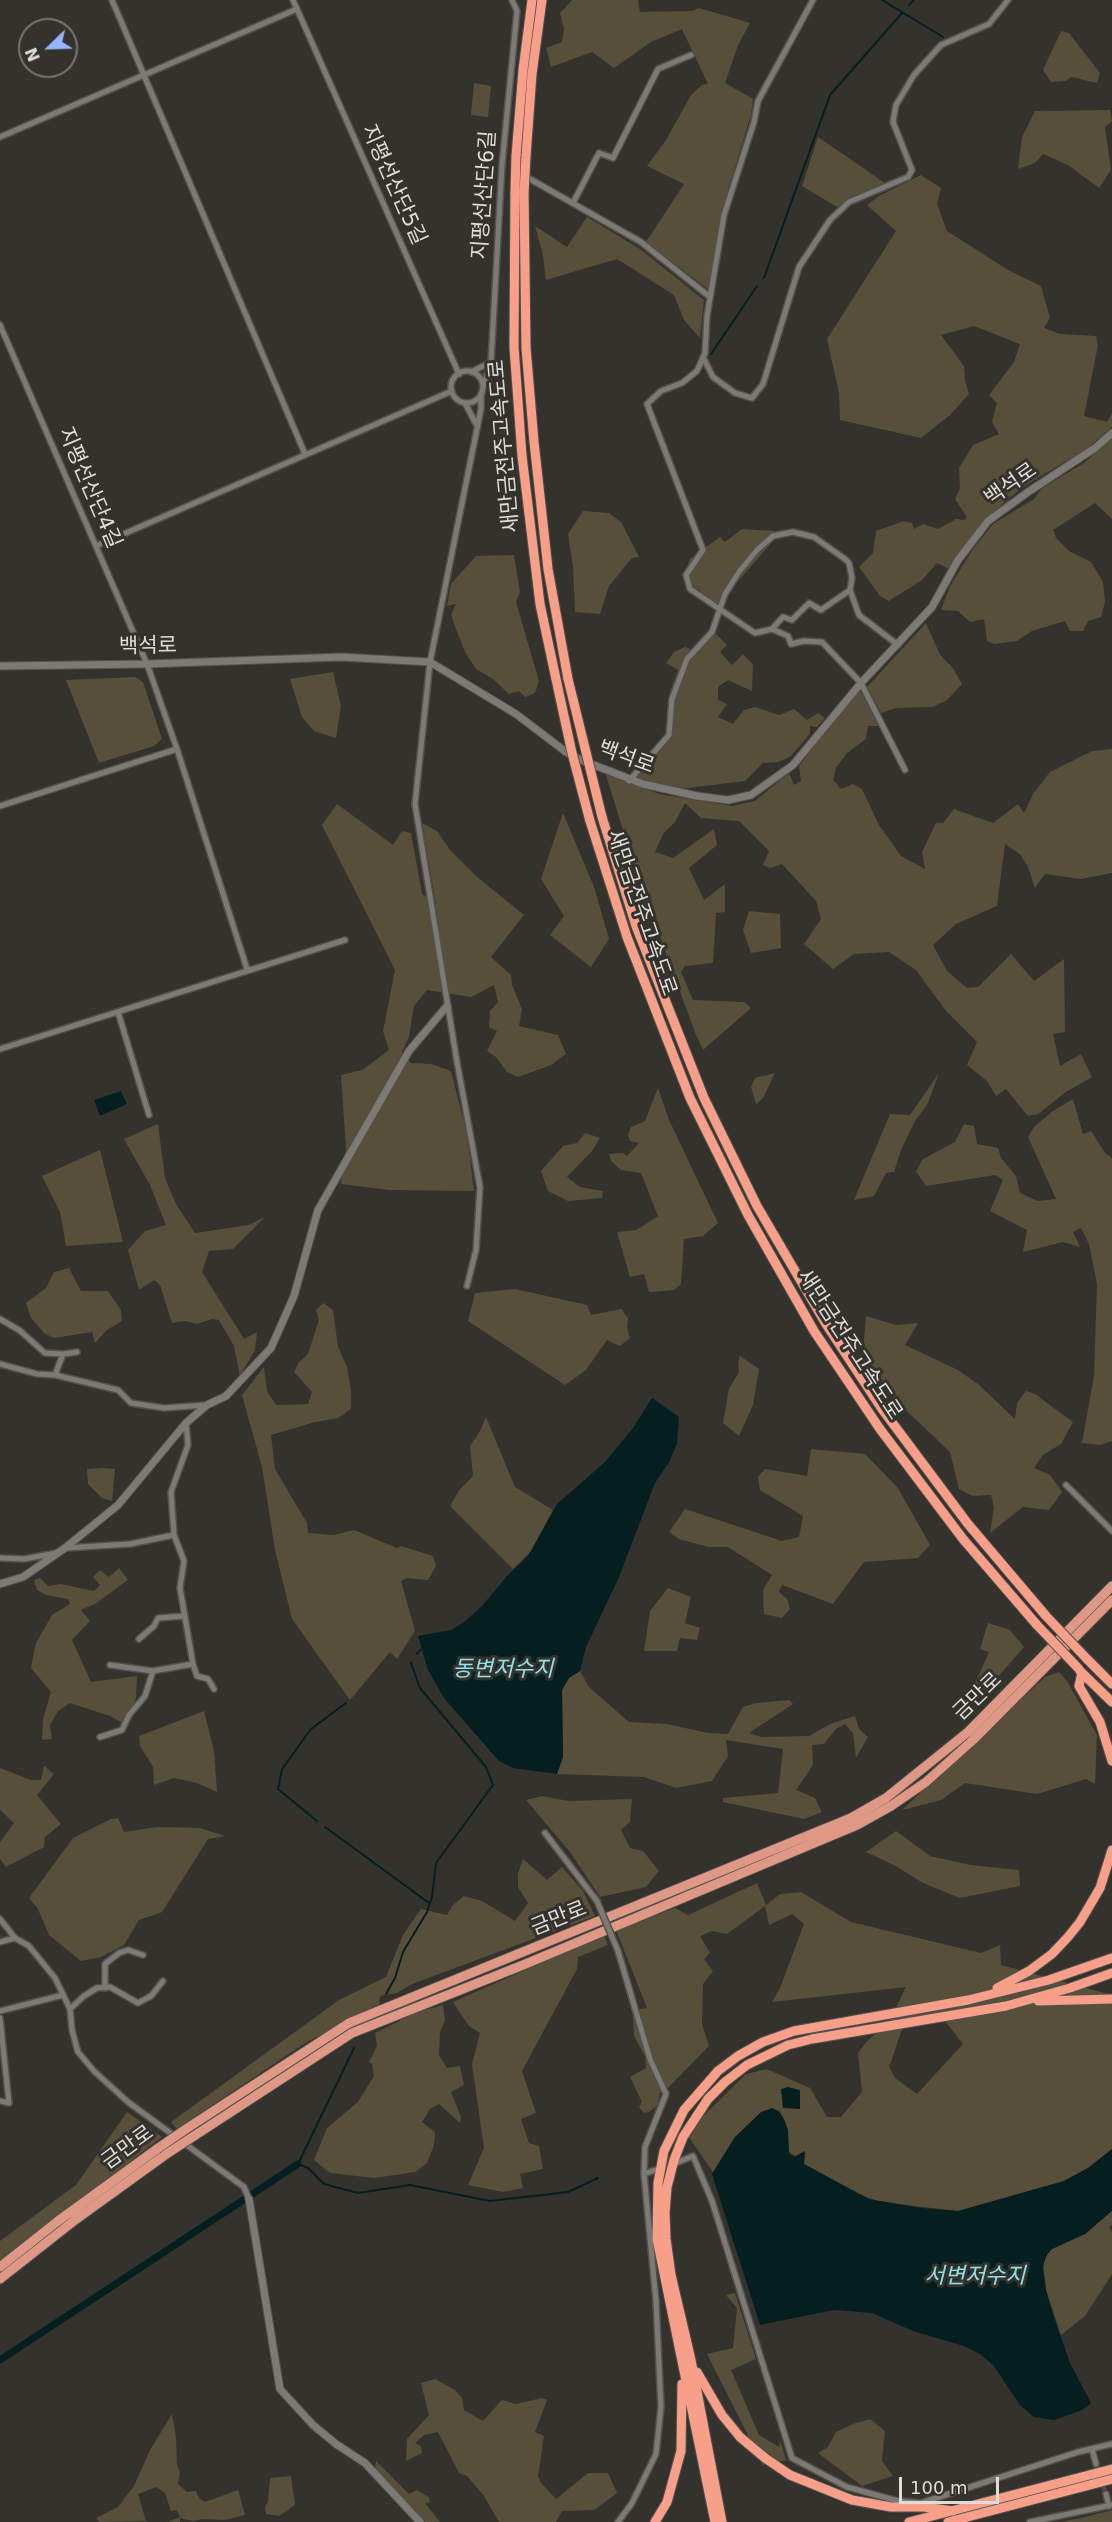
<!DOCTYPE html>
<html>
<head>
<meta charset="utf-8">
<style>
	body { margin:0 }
	#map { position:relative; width:1112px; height:2522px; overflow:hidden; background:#34322d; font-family:"DejaVu Sans",sans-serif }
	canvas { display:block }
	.north { position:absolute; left:18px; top:18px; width:60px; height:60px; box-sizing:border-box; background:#34322d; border:2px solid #787672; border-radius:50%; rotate:247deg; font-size:16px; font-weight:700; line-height:24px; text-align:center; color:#deddda }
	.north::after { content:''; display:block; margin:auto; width:21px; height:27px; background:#95b6fd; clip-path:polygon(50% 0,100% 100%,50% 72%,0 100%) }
	.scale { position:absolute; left:899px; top:2477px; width:100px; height:27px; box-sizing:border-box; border:3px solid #deddda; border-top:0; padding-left:8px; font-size:18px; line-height:21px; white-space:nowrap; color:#deddda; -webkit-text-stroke:4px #34322d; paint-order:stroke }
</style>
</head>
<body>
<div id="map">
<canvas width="1112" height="2522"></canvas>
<div class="north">N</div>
<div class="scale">100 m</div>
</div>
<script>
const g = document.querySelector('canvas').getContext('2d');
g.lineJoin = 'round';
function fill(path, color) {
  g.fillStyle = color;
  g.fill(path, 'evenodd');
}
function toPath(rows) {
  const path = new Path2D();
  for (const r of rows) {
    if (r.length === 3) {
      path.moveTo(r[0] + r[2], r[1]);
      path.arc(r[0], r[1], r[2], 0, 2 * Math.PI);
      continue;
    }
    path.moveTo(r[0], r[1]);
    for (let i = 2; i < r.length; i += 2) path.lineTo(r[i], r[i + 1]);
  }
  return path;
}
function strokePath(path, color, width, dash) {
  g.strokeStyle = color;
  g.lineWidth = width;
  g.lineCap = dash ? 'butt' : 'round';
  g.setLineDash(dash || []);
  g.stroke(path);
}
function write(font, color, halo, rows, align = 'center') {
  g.font = font + ' "DejaVu Sans","Noto Sans KR",sans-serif';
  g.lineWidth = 6;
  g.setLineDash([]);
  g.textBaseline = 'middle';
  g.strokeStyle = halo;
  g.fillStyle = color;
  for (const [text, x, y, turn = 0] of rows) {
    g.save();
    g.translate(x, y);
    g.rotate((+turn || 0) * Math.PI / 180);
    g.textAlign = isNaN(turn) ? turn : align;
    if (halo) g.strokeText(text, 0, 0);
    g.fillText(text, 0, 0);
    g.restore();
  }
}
fill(toPath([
	[572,0,638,0,640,12,692,11,699,8,750,23,738,45,725,83,753,99,751,115,726,196,708,289,646,242,684,184,647,166,666,140,691,95,702,85,708,84,682,29,651,42,614,68,592,52,551,67,546,48,562,42,564,29,560,13],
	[1061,31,1069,33,1100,73,1097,83,1071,77,1066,81,1051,82,1043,70],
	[474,83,491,86,488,117,471,115],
	[1110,110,1112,121,1105,127,1111,170,1099,188,1068,165,1043,154,1035,163,1018,169,1022,137,1035,111],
	[818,137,885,183,853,196,837,207,802,186],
	[921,175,941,188,937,204,947,231,1008,270,1041,286,1050,318,1044,328,1060,334,1096,336,1098,345,1084,416,1107,422,1112,413,1112,427,1085,450,1026,485,1008,499,985,520,949,569,937,563,922,580,889,601,880,596,859,567,873,553,876,531,904,521,912,523,914,529,923,524,938,529,956,519,964,520,967,517,955,499,960,488,959,468,973,445,999,434,992,422,997,403,989,395,1014,362,1020,344,974,326,941,335,964,366,965,381,969,394,950,415,921,438,840,420,839,393,827,339,896,231,867,205,879,196],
	[587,217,640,249,704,300,700,338,684,320,674,295,617,259,546,280,543,255,535,226,567,247],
	[1112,438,1112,519,1095,503,1053,530,1056,538,1069,551,1091,562,1103,582,1105,602,1101,617,1088,621,1083,631,1070,631,1065,621,1032,631,1017,641,994,644,987,641,984,619,970,622,958,611,941,610,950,586,973,549,993,524,1034,499,1042,488,1084,463],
	[583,511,609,513,621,522,639,557,632,558,609,586,600,614,575,612,573,567,568,534],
	[742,529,774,531,773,541,718,604,683,579,690,559,720,537,725,542],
	[514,555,520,592,516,602,539,681,535,693,525,697,519,691,509,694,493,679,476,669,465,652,456,629,451,615,456,604,447,606,451,584,476,556],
	[926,623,940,655,953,668,962,684,947,700,932,707,896,708,881,713,867,687],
	[715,633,727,645,720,652,732,665,743,654,753,665,752,691,728,680,718,687,718,700,727,704,718,717,733,724,744,710,755,707,779,715,794,709,807,720,818,713,825,718,817,727,810,726,810,734,791,756,779,762,763,763,745,781,679,789,637,778,672,736,674,718,670,692,678,670,666,663,674,652,685,647,695,651],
	[333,672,341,706,336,738,314,731,302,717,290,679],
	[135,677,143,682,162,739,154,746,99,763,66,680],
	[860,690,879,726,868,726,866,739,847,753,836,768,833,780,841,789,853,784,862,789,879,825,901,856,925,869,922,852,936,823,943,823,954,809,993,823,1018,804,1024,813,1033,794,1050,772,1092,751,1112,749,1112,873,1081,879,1045,874,1035,888,1028,867,1020,854,1005,844,997,906,956,924,933,945,947,971,967,988,978,987,1011,954,1034,981,1064,959,1065,1032,1053,1034,1060,1066,1081,1054,1092,1077,1066,1092,1038,1114,1028,1116,1006,1089,996,1096,987,1081,967,1065,977,1042,946,1011,916,970,889,952,854,954,833,969,804,944,821,919,816,901,782,864,770,868,763,865,769,851,739,821,701,818,685,803,675,822,663,834,655,852,673,858,714,829,717,845,689,868,704,900,725,884,725,912,716,913,713,963,685,966,681,972,693,1000,744,1002,751,1008,703,1050,696,1035,635,869,605,772,659,794,732,806,755,801,789,773,794,785,801,781,799,766,837,715],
	[337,804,393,845,402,831,411,833,422,894,436,905,422,823,437,831,450,850,476,876,524,915,491,957,511,975,512,985,522,1009,519,1026,558,1035,566,1054,551,1065,518,1077,507,1072,496,1057,487,1051,497,1031,489,1027,490,1011,498,1002,494,985,471,997,427,990,414,1006,409,1037,402,1052,411,1063,431,1064,451,1071,467,1134,474,1191,389,1190,341,1184,346,1148,341,1075,362,1070,389,1050,383,1031,395,970,322,825],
	[563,813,594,887,609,939,591,967,550,935,564,916,541,879],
	[749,911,780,914,781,948,751,953,743,930],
	[775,1073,763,1098,756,1104,751,1087,755,1078],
	[939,1073,928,1103,915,1121,901,1150,894,1172,886,1173,874,1196,854,1200,890,1114,910,1115],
	[658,1088,669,1120,718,1223,703,1236,684,1239,681,1284,674,1290,649,1292,644,1274,630,1277,617,1232,636,1230,658,1216,641,1173,621,1170,611,1161,609,1154,623,1153,627,1156,639,1143,630,1141,628,1135,631,1127,645,1121],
	[1073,1099,1083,1134,1091,1131,1105,1153,1112,1158,1112,1441,1100,1445,1082,1443,1094,1376,1097,1284,1089,1244,1081,1228,1073,1232,1080,1247,1063,1242,1023,1252,1027,1230,990,1211,1003,1180,995,1175,926,1186,916,1171,923,1159,955,1142,964,1124,974,1126,977,1144,998,1148,1001,1158,1016,1176,1020,1193,1038,1201,1056,1199,1028,1137,1034,1127,1053,1111],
	[158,1124,165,1178,176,1204,195,1233,249,1225,265,1217,233,1249,209,1251,202,1272,244,1339,257,1332,255,1350,240,1376,234,1346,219,1320,212,1319,197,1324,185,1321,172,1323,160,1285,154,1280,139,1290,128,1250,145,1231,166,1225,150,1185,124,1139],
	[585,1133,600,1138,592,1151,567,1177,580,1187,603,1191,602,1198,568,1201,548,1191,541,1171,563,1146,577,1143],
	[100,1150,123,1242,66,1246,60,1212,42,1176],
	[69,1268,81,1291,108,1291,121,1310,122,1321,107,1330,95,1343,92,1332,54,1338,44,1333,31,1318,26,1303,46,1288,54,1272],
	[515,1289,587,1305,591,1315,621,1309,628,1318,627,1328,630,1338,620,1346,607,1340,586,1370,565,1385,468,1321,475,1293],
	[323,1303,333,1310,338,1347,347,1367,351,1390,351,1409,338,1418,315,1422,271,1435,275,1469,307,1523,308,1533,334,1535,354,1530,397,1548,401,1546,433,1556,436,1566,428,1580,407,1578,401,1581,415,1631,397,1659,390,1652,350,1700,292,1619,275,1550,262,1467,242,1395,264,1367,267,1391,276,1405,308,1404,312,1392,294,1372,299,1362,308,1354,319,1320,316,1310],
	[866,1316,896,1325,918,1323,905,1345,958,1370,978,1384,1015,1419,1017,1403,1026,1391,1035,1394,1073,1422,1061,1444,1043,1455,1034,1468,1050,1475,1062,1492,1049,1510,1023,1507,990,1533,994,1507,991,1495,973,1496,959,1489,950,1452,870,1376,863,1351],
	[740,1356,759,1369,753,1405,739,1436,723,1423,729,1389,739,1372,738,1362],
	[486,1417,515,1487,553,1510,532,1550,513,1569,450,1506,460,1489,473,1476,470,1446,480,1431],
	[811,1449,865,1454,898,1488,930,1545,918,1558,864,1562,833,1604,782,1585,779,1592,787,1599,790,1609,782,1618,764,1614,763,1590,772,1575,728,1547,709,1547,679,1539,669,1532,685,1509,782,1541,799,1537,803,1516,760,1490,758,1477,765,1469,807,1476],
	[103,1468,115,1469,112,1501,102,1498,88,1484,87,1469],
	[119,1568,128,1580,95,1604,81,1610,90,1621,72,1640,91,1682,137,1676,136,1698,128,1726,110,1716,70,1703,58,1711,50,1725,52,1739,42,1740,43,1719,51,1692,31,1668,33,1657,36,1643,52,1615,70,1604,68,1599,46,1595,37,1590,34,1580,40,1578,48,1586,61,1584,94,1591,100,1585,93,1577,100,1570,109,1577],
	[668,1588,691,1597,685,1623,700,1628,697,1640,680,1638,677,1651,644,1651,650,1611],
	[988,1623,1010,1630,1024,1647,984,1693,974,1686,989,1652,980,1649],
	[580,1671,589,1687,629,1722,667,1724,708,1733,728,1734,743,1707,756,1703,790,1700,793,1704,749,1733,761,1737,809,1736,830,1724,855,1716,859,1729,868,1737,856,1758,853,1733,845,1724,836,1729,824,1744,812,1745,813,1765,796,1790,815,1798,822,1812,804,1819,723,1802,723,1798,778,1793,783,1749,726,1740,728,1756,712,1781,676,1788,644,1777,557,1774,563,1757,562,1690,569,1678],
	[1059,1672,1067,1681,1097,1735,1095,1784,1086,1779,1037,1794,965,1783,941,1800,902,1810,1045,1677],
	[204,1711,214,1751,217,1792,197,1783,174,1778,154,1785,153,1767,140,1746,139,1736],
	[44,1766,54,1774,37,1795,61,1824,45,1837,44,1847,6,1867,0,1859,0,1842,14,1823,0,1810,0,1768,31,1780,41,1780],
	[542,1796,568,1801,632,1799,630,1822,621,1830,630,1848,643,1851,659,1871,646,1887,600,1897,570,1852,526,1800],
	[118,1818,124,1832,157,1827,200,1828,225,1836,208,1839,162,1912,139,1920,124,1945,101,1957,81,1961,49,1935,38,1909,29,1898,73,1838,111,1819],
	[896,1831,930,1856,970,1865,1019,1870,1020,1886,960,1898,923,1883,894,1865,866,1852],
	[523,1859,547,1880,562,1867,583,1891,595,1916,412,1984,397,1993,380,1996,379,2005,305,2043,177,2129,171,2122,339,2000,386,1977,403,1935,421,1909,447,1915,453,1905,464,1896,482,1901,515,1921,528,1903,518,1887,518,1873],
	[757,1883,766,1905,780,1894,801,1892,851,1922,981,1953,1000,1945,1001,1965,1112,1995,1112,2149,1088,2168,1064,2181,958,2211,880,2202,856,2193,804,2164,805,2151,796,2156,789,2152,787,2127,735,2137,713,2172,686,2133,746,2074,767,2069,810,2088,827,2117,841,2117,862,2092,858,2053,867,2041,889,2022,906,1987,772,2002,780,1988,804,1924,792,1914,769,1925,765,1906,727,1934,712,1931,700,1936,710,1953,704,1959,713,1971,703,1984,702,2024,709,2046,666,2090,660,2092,658,2105,649,2112,644,2113,639,2107,642,2102,630,2077,646,2068,645,2056,634,2036,633,2016,640,2009,647,2008,616,1930,675,1908,688,1915],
	[945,2021,963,2044,917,2094,895,2078,888,2064,890,2065,904,2023],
	[604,1935,608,1945,578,1957,577,1969,522,2071,536,2113,521,2119,529,2143,539,2146,543,2169,520,2174,523,2188,503,2192,468,2185,484,2148,472,2064,480,2033,469,2026,453,2002],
	[443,2005,445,2020,440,2032,439,2055,447,2068,460,2066,464,2085,451,2092,461,2117,460,2123,439,2104,430,2109,422,2122,435,2132,434,2145,427,2163,415,2172,374,2178,330,2173,314,2160,327,2128,358,2102,374,2076,372,2064,369,2062,377,2046,375,2033,417,2012],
	[127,2112,162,2137,0,2261,0,2241,76,2185],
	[1112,2210,1112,2225,1109,2227,1112,2232,1112,2274,1085,2316,1061,2335,1046,2290,1043,2272,1044,2259,1052,2249,1085,2234],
	[735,2293,756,2359,731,2370,759,2435,779,2447,780,2440,786,2460,763,2465,707,2354,733,2348,737,2308,726,2295],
	[435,2379,455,2390,462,2398,464,2410,483,2421,502,2400,516,2404,542,2398,547,2400,535,2432,544,2436,538,2476,541,2483,556,2499,588,2473,608,2473,617,2493,594,2510,562,2511,556,2522,499,2522,484,2496,467,2476,459,2473,438,2432,424,2435,415,2443,421,2446,422,2453,406,2461,407,2439,429,2415,421,2383],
	[172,2414,176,2437,177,2465,180,2472,178,2484,187,2492,196,2491,199,2498,205,2502,238,2490,245,2515,225,2520,202,2519,193,2521,180,2518,180,2522,167,2522,180,2517,177,2510,171,2511,165,2493,156,2487,138,2494,146,2521,99,2522,96,2518,118,2507,134,2486,150,2450],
	[870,2419,885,2431,882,2461,893,2476,862,2486,818,2453,828,2447,836,2432,853,2424],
	[376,2461,409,2494,417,2490,429,2497,430,2502,425,2503,440,2522,425,2522,375,2469],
	[291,2476,295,2505,279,2516,266,2514,265,2507,268,2502,270,2478],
	[1112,2510,1112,2522,1060,2522,1081,2518]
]), '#584f3a');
fill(toPath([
	[121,1091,127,1104,100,1116,94,1100],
	[652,1398,679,1417,677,1444,669,1462,655,1483,619,1577,586,1647,580,1671,569,1678,562,1690,563,1757,557,1774,513,1768,499,1761,444,1698,428,1670,418,1636,451,1630,464,1622,482,1606,507,1576,528,1556,557,1504,605,1462,633,1428],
	[788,2087,800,2090,800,2109,783,2108,781,2089],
	[772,2108,779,2111,784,2119,788,2130,789,2153,794,2157,805,2151,804,2164,869,2199,922,2208,958,2211,1064,2181,1088,2168,1112,2149,1112,2211,1085,2234,1052,2249,1047,2254,1043,2266,1046,2290,1053,2314,1070,2363,1091,2403,1089,2405,1080,2411,1054,2420,1034,2417,1020,2405,993,2365,980,2354,964,2346,913,2331,872,2313,834,2310,760,2325,712,2174,735,2137,761,2112]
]), '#051f20');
strokePath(toPath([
	[882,0,943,37],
	[909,5,914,0],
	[764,278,830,95,902,13],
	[711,354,757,286],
	[417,1654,421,1649],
	[317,1821,278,1789,282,1769,311,1729,346,1703],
	[325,1827,429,1903],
	[386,1994,395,1978,403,1952,427,1912,432,1897,436,1863,493,1785,486,1767,420,1688,411,1663],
	[354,2048,298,2164,308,2168,324,2184,358,2193,410,2185,490,2201,568,2192,598,2178]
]), '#051f20', 2);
strokePath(toPath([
	[0,2360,298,2164]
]), '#051f20', 7);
strokePath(toPath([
	[1096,2464,1106,2494]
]), '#4e4c47', 5, [5, 2.5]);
const minor = toPath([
	[112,0,305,454],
	[293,0,459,374],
	[813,0,758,101,754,122,724,215,707,316,705,353,697,371,682,383,661,391,647,404,703,550,686,575,690,589,755,633,772,629,783,617,792,620,809,603,821,610,850,590],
	[0,137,297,9],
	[523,175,641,242,710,297],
	[573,203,599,153,613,158,658,69,691,55],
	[0,325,147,664,177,749,247,969],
	[703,357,713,377,735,393,752,398,763,384,799,267,830,220,849,202,908,177,912,170,893,122,896,105,914,75,941,45,989,24,1008,0],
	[467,387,16],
	[471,372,491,362],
	[482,391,491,362,502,165,517,11,512,0],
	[465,403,476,424],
	[96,546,452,391],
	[772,629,788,636,791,644,804,641,822,642,861,683,905,770],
	[629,781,669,735,672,699,687,659,712,632,725,594,739,572,757,550,773,536,793,532,814,537,845,559,849,563,852,578,850,590,859,615,898,645],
	[0,806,177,749],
	[118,1012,149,1115],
	[0,1049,345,940],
	[467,1286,476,1250,480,1187,457,1062,415,804,430,662,481,409,481,394],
	[0,1319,19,1330,45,1353,63,1354,77,1352],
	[0,1364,37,1374,55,1375,118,1390,131,1403,164,1408,206,1405],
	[55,1375,63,1354],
	[186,1423,188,1445,171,1492,174,1535,184,1561,180,1588,193,1664,197,1676,208,1679,214,1689],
	[1066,1485,1112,1531],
	[66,1548,130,1544,174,1535],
	[0,1558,24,1559,56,1553],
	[139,1639,154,1626,158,1618,185,1616],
	[110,1665,153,1671],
	[100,1737,122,1730,129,1715,145,1696,153,1671,193,1664],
	[545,1833,597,1901],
	[0,1919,15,1938,29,1946,55,1978,70,2009,72,2030,78,2052,94,2071,128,2102,244,2187,249,2199],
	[0,1942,15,1938],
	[105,1988,105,1964,119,1953,128,1950,143,1955],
	[70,2009,84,1996,97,1988,110,1987,138,2003,151,1996,163,1981],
	[0,2011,63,1995],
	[0,2018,9,2103,0,2101],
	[676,2163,693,2156,712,2201,792,2458,847,2487,898,2501,921,2503,1078,2452,1112,2444],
	[644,2174,655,2170],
	[1092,2449,1096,2464],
	[1106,2494,1109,2506],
	[618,2522,632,2503,656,2454,661,2407,656,2301,644,2174,645,2147,666,2094,650,2059,618,1951],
	[1030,2522,1112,2505]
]);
const tertiary = toPath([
	[0,666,147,664,341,657,430,662,516,714,566,752,581,760,643,784,697,796,728,800,751,795,793,765,861,683,932,607,958,560,988,521,1028,492,1095,448,1112,433],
	[0,1584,23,1577,65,1548,118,1505,186,1423,207,1405,226,1396,271,1348,294,1296,318,1210,409,1051,447,1006],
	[249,2199,280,2389,313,2425,336,2444,365,2463,420,2522]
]);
const trunk = toPath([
	[186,2129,349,2023,851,1818,886,1798,968,1732,1112,1586],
	[194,2136,352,2033,523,1965,857,1825,891,1806,926,1782,973,1740,1112,1600],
	[0,2267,58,2221,157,2149],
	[0,2279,75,2220,165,2155]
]);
const motorway = toPath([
	[516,156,523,70,532,0],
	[526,156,532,74,542,0],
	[515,192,514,347,522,456,540,604,556,679],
	[524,193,526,348,534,442,548,569,568,679],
	[602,817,636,926,704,1098,757,1206,826,1324,882,1409,968,1524,1046,1616],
	[590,821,627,937,690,1098,748,1215,814,1331,880,1429,963,1539,1037,1625],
	[1087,1659,1112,1684],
	[1080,1671,1112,1702],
	[1082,1673,1079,1686,1100,1722,1112,1761],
	[997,1988,1029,1971,1052,1954,1068,1937,1080,1922,1100,1888,1112,1850],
	[1038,2001,1112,1999],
	[697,2372,722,2415,740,2437,765,2458,790,2475,852,2500,891,2507,924,2507,953,2511],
	[655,2522,667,2502,681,2451,682,2384],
	[715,2522,657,2239,658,2183,664,2151,684,2110,718,2071,738,2056,763,2042,794,2031,968,2000,1049,1980,1112,1958],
	[722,2522,691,2360,671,2275,666,2239,665,2213,667,2187,674,2160,683,2137,708,2099,725,2082,747,2065,788,2045,812,2039,1006,2006,1070,1988,1112,1973],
	[909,2522,1112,2469],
	[948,2522,1112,2479]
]);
strokePath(minor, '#52514d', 8);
strokePath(tertiary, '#52514d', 9);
strokePath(trunk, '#52514d', 11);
strokePath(motorway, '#52514d', 11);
strokePath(minor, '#7d7a75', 5);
strokePath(tertiary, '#7d7a75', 7);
strokePath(trunk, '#de9885', 9);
strokePath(motorway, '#f79f89', 9);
const minorBridge = toPath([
	[597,1901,618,1951]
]);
const trunkBridge = toPath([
	[157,2149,186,2129],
	[165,2155,194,2136]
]);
const motorwayBridge = toPath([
	[515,192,516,156],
	[524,193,526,156],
	[556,679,572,753,590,821],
	[568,679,602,817],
	[1046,1616,1087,1659],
	[1037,1625,1079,1669]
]);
strokePath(minorBridge, '#52514d', 8, []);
strokePath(trunkBridge, '#52514d', 11, []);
strokePath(motorwayBridge, '#52514d', 11, []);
strokePath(minorBridge, '#7d7a75', 5);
strokePath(trunkBridge, '#de9885', 9);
strokePath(motorwayBridge, '#f79f89', 9);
write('21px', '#deddda', '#34322d', [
	["지평선산단5길",393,185,66],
	["지평선산단6길",485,195,-86],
	["새만금전주고속도로",505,446,-95],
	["백석로",1011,485,-35],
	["지평선산단4길",89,488,67],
	["백석로",148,647,-1],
	["백석로",626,758,20],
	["새만금전주고속도로",641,913,71],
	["새만금전주고속도로",849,1345,57],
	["금만로",978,1697,-44],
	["금만로",559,1919,-22],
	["금만로",128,2148,-36]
]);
write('italic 22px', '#8ee1e6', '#34322d', [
	["동변저수지",503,1670],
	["서변저수지",975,2277]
]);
</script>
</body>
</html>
